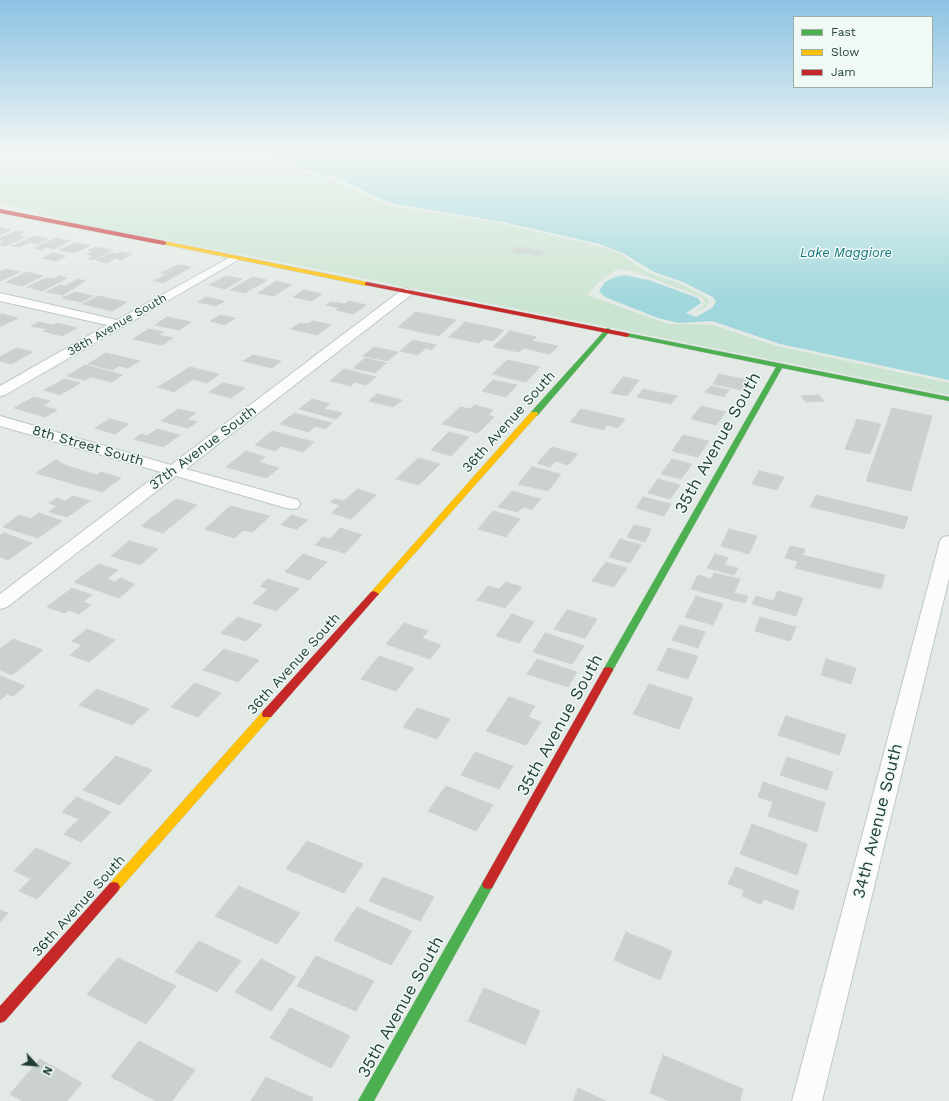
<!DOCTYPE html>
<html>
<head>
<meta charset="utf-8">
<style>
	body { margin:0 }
	#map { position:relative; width:949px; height:1101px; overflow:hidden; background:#e3eae6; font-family:"Work Sans",sans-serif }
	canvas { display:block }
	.legend { position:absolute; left:793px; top:16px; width:140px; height:72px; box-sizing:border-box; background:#f1f9f5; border:1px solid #9dafa8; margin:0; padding:5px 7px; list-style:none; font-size:12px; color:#1f3f35 }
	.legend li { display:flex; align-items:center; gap:8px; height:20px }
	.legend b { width:20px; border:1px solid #9dafa8 }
	.north { position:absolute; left:16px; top:1045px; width:40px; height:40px; -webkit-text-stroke:3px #f1f9f5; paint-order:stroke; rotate:116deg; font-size:11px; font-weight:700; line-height:16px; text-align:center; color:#1f3f35 }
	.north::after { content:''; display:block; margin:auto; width:14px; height:18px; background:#1f3f35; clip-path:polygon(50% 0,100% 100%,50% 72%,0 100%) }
</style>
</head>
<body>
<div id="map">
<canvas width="949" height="1101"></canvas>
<ul class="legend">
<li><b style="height:5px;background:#4caf50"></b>Fast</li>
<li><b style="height:5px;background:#ffc107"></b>Slow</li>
<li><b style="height:5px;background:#c62828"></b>Jam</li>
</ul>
<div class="north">N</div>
</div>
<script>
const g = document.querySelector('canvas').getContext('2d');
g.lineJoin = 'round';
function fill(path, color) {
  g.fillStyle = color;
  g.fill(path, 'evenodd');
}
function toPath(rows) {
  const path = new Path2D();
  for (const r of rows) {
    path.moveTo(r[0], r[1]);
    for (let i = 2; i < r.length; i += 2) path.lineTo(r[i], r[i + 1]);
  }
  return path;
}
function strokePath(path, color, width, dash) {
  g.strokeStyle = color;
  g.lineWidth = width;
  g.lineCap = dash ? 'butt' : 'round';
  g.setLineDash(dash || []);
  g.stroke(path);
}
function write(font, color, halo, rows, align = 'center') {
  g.font = font + ' "Work Sans",sans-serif';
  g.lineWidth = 3;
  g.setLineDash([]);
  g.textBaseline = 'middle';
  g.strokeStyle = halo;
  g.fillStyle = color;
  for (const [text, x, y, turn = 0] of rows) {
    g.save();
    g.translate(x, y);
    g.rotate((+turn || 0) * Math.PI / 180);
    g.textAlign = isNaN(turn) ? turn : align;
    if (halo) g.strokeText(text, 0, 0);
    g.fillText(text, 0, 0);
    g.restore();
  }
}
fill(toPath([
	[0,151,237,151,320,177,333,178,378,201,392,206,500,223,596,245,619,253,649,273,679,283,707,298,709,301,706,307,694,313,706,304,702,297,632,271,617,269,599,282,587,295,668,324,713,325,777,346,949,383,949,395,291,264,74,223,0,203]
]), '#cbe4d1');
fill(toPath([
	[243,151,949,151,949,380,780,344,712,321,679,323,658,318,605,297,599,291,605,282,615,277,625,275,649,280,698,298,701,303,686,313,696,317,712,308,716,302,713,297,683,282,654,272,623,253,599,244,503,222,395,204,382,200,334,176,324,176]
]), '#9fd7dc');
const building = toPath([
	[73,164,87,166,74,172,60,170,73,164],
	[0,227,11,230,0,235,0,227],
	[16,231,24,232,18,235,25,237,5,246,0,245,0,243,4,241,0,240,0,238,16,231],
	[35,236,48,239,37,244,30,242,19,247,12,246,35,236],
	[56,238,70,241,54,249,47,247,41,250,34,248,56,238],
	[75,243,90,246,74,253,59,250,75,243],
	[95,247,113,250,93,260,87,259,93,256,87,254,94,251,88,250,95,247],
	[516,247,545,251,541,256,512,252,516,247],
	[121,252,132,254,121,260,116,258,107,263,96,260,111,253,117,254,121,252],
	[53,253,66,256,56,261,42,258,53,253],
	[178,265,191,267,163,283,154,281,167,274,161,273,178,265],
	[6,269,20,272,0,281,0,272,6,269],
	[27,272,43,276,22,286,6,282,27,272],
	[60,276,67,278,42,291,27,287,46,278,54,279,60,276],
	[226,276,242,279,225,289,209,285,226,276],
	[253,277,267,280,245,293,230,290,253,277],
	[78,279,85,281,63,295,46,292,60,285,65,286,78,279],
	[276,281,292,285,273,296,258,293,276,281],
	[304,290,322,294,312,301,293,297,304,290],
	[75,292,93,296,81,302,62,298,75,292],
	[98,296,127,302,112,311,83,304,98,296],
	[206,297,224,301,216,306,198,302,206,297],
	[349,301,366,305,353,314,336,310,339,308,326,305,331,302,345,304,349,301],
	[416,312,456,320,439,336,398,327,416,312],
	[2,314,18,318,0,327,0,315,2,314],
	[221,315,235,318,225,325,210,321,221,315],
	[167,317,191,322,179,330,155,325,167,317],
	[313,321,331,325,317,335,291,329,300,323,308,324,313,321],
	[39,322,53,325,58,323,77,328,62,336,43,331,47,329,31,326,39,322],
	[465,322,504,330,493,341,483,339,479,343,449,337,465,322],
	[149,329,164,332,158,335,173,338,162,345,133,339,149,329],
	[510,331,536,337,532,341,558,346,550,354,524,348,519,352,493,347,510,331],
	[413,340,436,345,431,350,426,348,418,355,400,351,413,340],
	[374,347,398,352,388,361,363,356,374,347],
	[17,348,33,352,11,364,0,361,0,357,17,348],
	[106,353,140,361,128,368,119,366,113,370,88,364,106,353],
	[253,355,281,361,272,368,243,361,253,355],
	[365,358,386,363,375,373,353,368,365,358],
	[507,360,540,367,526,382,492,374,507,360],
	[85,365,123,375,111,382,91,377,85,380,67,376,85,365],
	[190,367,219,374,207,383,193,379,174,392,158,387,190,367],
	[344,369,376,377,366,385,355,382,351,386,330,381,344,369],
	[719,374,748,380,742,390,713,384,719,374],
	[623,377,639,380,627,396,611,393,623,377],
	[64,379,80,383,60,395,44,390,64,379],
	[493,380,517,385,506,397,482,391,493,380],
	[223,383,245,388,231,398,209,392,223,383],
	[711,386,729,390,724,397,705,392,711,386],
	[643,389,677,396,671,404,637,397,643,389],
	[377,394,402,400,393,407,369,401,377,394],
	[819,395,824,401,806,402,801,396,819,395],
	[34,397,50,401,43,406,57,410,45,417,14,408,34,397],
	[312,399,330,404,324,409,342,413,336,419,299,409,312,399],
	[475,405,493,410,488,415,494,417,478,433,442,424,460,407,470,409,475,405],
	[701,406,726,412,716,425,691,419,701,406],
	[892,408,932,416,911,491,866,481,892,408],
	[178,409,196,413,187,419,197,422,188,428,161,421,178,409],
	[581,409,625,419,618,428,607,425,604,430,570,422,581,409],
	[294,413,332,423,325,429,315,426,309,432,280,424,294,413],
	[110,419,129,424,115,434,95,428,110,419],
	[857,419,881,424,870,454,845,449,857,419],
	[157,429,180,435,163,447,134,439,141,434,147,436,157,429],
	[272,431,314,442,303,452,281,446,275,451,255,445,272,431],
	[449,432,469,437,451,456,431,450,449,432],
	[683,435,709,441,698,457,672,451,683,435],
	[552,447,578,454,568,465,555,461,550,467,537,463,552,447],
	[246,451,265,457,259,462,279,468,266,478,226,467,246,451],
	[418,458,440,464,419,485,396,479,418,458],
	[672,459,692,464,681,479,661,474,672,459],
	[56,460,67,466,97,475,101,472,121,478,102,492,36,473,56,460],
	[532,467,561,474,548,491,518,484,532,467],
	[759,471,784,477,777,490,752,484,759,471],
	[658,479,680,485,670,499,648,493,658,479],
	[357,489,376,495,351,519,332,513,340,505,330,502,335,499,344,501,357,489],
	[512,491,541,499,532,509,523,507,518,512,498,507,512,491],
	[816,495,908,517,904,529,810,507,816,495],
	[73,496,90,501,67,517,49,512,57,506,49,503,57,498,65,501,73,496],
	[643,497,671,504,664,516,636,508,643,497],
	[176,499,197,505,163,533,141,526,176,499],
	[230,506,270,516,253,532,243,530,235,538,205,529,230,506],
	[493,511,520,519,506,537,478,529,493,511],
	[39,513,62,521,38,538,3,527,19,515,31,519,39,513],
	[292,515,308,520,297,529,281,525,292,515],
	[634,525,651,529,645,542,627,537,634,525],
	[340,528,362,535,345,553,315,545,323,537,330,539,340,528],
	[729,529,757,536,749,554,721,546,729,529],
	[4,533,32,543,8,560,0,557,0,535,4,533],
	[620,539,641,545,630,563,609,557,620,539],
	[129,541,158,549,140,565,111,556,129,541],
	[790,546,805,549,802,555,885,575,881,589,795,568,798,561,785,558,790,546],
	[303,554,327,562,309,580,285,572,303,554],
	[715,554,728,558,724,565,738,568,734,575,707,568,715,554],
	[606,562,627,568,614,587,592,581,606,562],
	[99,564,118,570,107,579,115,582,120,578,135,584,119,598,74,582,99,564],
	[714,573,740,579,734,593,748,596,745,603,691,589,698,575,711,579,714,573],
	[268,579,299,589,276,611,253,603,268,589,260,586,268,579],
	[506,582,522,587,505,608,477,600,488,586,499,589,506,582],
	[72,588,92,595,83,602,91,605,79,614,69,610,65,613,47,607,72,588],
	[778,591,803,598,796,616,752,604,756,596,773,601,778,591],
	[696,596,723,604,713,625,685,617,696,596],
	[567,610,597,619,585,638,554,629,567,610],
	[512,614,534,622,519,643,496,636,512,614],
	[238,617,262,625,246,641,221,633,238,617],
	[760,617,796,627,790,641,755,631,760,617],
	[404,623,428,631,422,638,441,645,430,659,386,644,404,623],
	[680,625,705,632,698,648,672,640,680,625],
	[87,629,115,640,89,662,70,655,82,645,72,641,87,629],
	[545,633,584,646,572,664,533,652,545,633],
	[13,639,43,650,12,675,0,670,0,649,13,639],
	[668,648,698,656,688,679,657,670,668,648],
	[224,649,259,660,238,682,203,670,224,649],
	[379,656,414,668,396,691,361,679,379,656],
	[537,659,577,672,568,687,527,674,537,659],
	[826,659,856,668,851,684,821,675,826,659],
	[0,676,25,686,13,696,7,694,0,700,0,676],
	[195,683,221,693,198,717,171,707,195,683],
	[649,684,693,698,679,729,633,714,649,684],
	[97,689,149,709,132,725,79,705,97,689],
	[509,697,535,706,528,717,541,722,526,745,486,731,509,697],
	[417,708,450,719,437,739,403,727,417,708],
	[786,716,846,735,839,755,778,735,786,716],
	[475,752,513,766,499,789,461,775,475,752],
	[116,756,152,770,120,805,83,790,116,756],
	[787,757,833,772,827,790,780,775,787,757],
	[763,782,825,803,817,832,768,816,773,802,758,797,763,782],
	[446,786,493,805,476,831,428,811,446,786],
	[77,797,111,812,81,842,64,834,79,819,62,812,77,797],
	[752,824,807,844,797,875,740,854,752,824],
	[307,841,363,864,344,893,286,869,307,841],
	[36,848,71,863,37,899,19,891,31,879,14,871,36,848],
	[736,867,799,891,793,910,764,899,761,904,742,896,744,890,728,884,736,867],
	[383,877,434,897,420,921,369,901,383,877],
	[239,886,300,913,277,944,215,916,239,886],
	[357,907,412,931,391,965,334,940,357,907],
	[0,910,8,913,0,922,0,910],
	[626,932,672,951,660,980,614,960,626,932],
	[199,941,241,961,217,992,175,972,199,941],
	[316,956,374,981,356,1011,297,986,316,956],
	[118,958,176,986,146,1024,87,994,118,958],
	[261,959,296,977,271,1011,235,992,261,959],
	[484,988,540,1011,525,1045,468,1021,484,988],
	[290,1008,350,1036,331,1068,270,1038,290,1008],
	[139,1041,195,1070,172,1101,156,1101,111,1077,139,1041],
	[663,1055,743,1089,740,1101,669,1101,650,1093,663,1055],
	[40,1059,82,1083,67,1101,22,1101,10,1094,40,1059],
	[266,1077,313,1098,312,1101,251,1101,266,1077],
	[578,1088,606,1101,573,1101,578,1088]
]);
fill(building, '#cad1ce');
strokePath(building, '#ccd3cf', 1);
const street = toPath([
	[234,255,240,258,238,260,5,395,0,396,0,386,107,325,0,301,0,293,117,320,234,255],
	[407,288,413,292,411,295,186,469,298,500,300,504,298,508,292,509,286,508,176,476,7,607,0,609,0,594,161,472,0,426,0,416,171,465,403,289,407,288],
	[949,536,949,578,822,1101,792,1101,940,541,943,537,949,536]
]);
const fast = toPath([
	[608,328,611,330,610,331,537,416,531,416,531,412,606,329,608,328],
	[627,333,949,397,949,401,782,368,613,670,612,672,608,673,604,672,603,670,776,367,625,336,624,335,627,333],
	[488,879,492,880,494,884,492,888,374,1101,358,1101,484,880,488,879]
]);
const slow = toPath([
	[164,241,367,282,370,284,367,286,162,244,162,242,164,241],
	[531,412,537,412,538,414,377,596,371,596,369,594,371,592,531,412],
	[267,710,271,711,272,714,271,717,118,891,114,892,110,891,108,887,110,883,263,711,267,710]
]);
const jam = toPath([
	[0,209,164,241,167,243,164,245,0,213,0,209],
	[367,282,627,333,630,335,627,337,365,285,365,283,367,282],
	[374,591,379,594,377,596,271,717,263,717,262,714,263,711,371,592,374,591],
	[608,667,612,668,613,670,492,888,488,889,484,888,482,884,484,880,603,670,604,668,608,667],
	[114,882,118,883,120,887,118,891,5,1021,0,1023,0,1006,110,883,114,882]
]);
strokePath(street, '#c0c7c3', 2);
strokePath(fast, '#bec8c3', 1);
strokePath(slow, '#bec8c3', 1);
strokePath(jam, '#bec8c3', 1);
fill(street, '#fbfcfb');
fill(fast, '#4caf50');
fill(slow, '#ffc107');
fill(jam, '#c62828');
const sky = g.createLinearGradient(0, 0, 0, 305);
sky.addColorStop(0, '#8bc2e3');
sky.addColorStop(0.5, '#f2f6f4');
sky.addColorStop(1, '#f2f6f400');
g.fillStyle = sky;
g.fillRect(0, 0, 949, 305);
write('12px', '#1f3f35', '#f1f9f5', [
	["38th Avenue South",117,325,-30]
]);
write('italic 13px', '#137581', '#f1f9f5', [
	["Lake Maggiore",846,253]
]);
write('14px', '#1f3f35', '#f1f9f5', [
	["36th Avenue South",509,422,-48],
	["8th Street South",88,446,16],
	["37th Avenue South",203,448,-37],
	["36th Avenue South",294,664,-48],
	["36th Avenue South",79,906,-48]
]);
write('17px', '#1f3f35', '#f1f9f5', [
	["35th Avenue South",718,443,-61],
	["35th Avenue South",560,725,-61],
	["34th Avenue South",878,821,-76],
	["35th Avenue South",401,1007,-61]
]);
</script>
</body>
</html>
